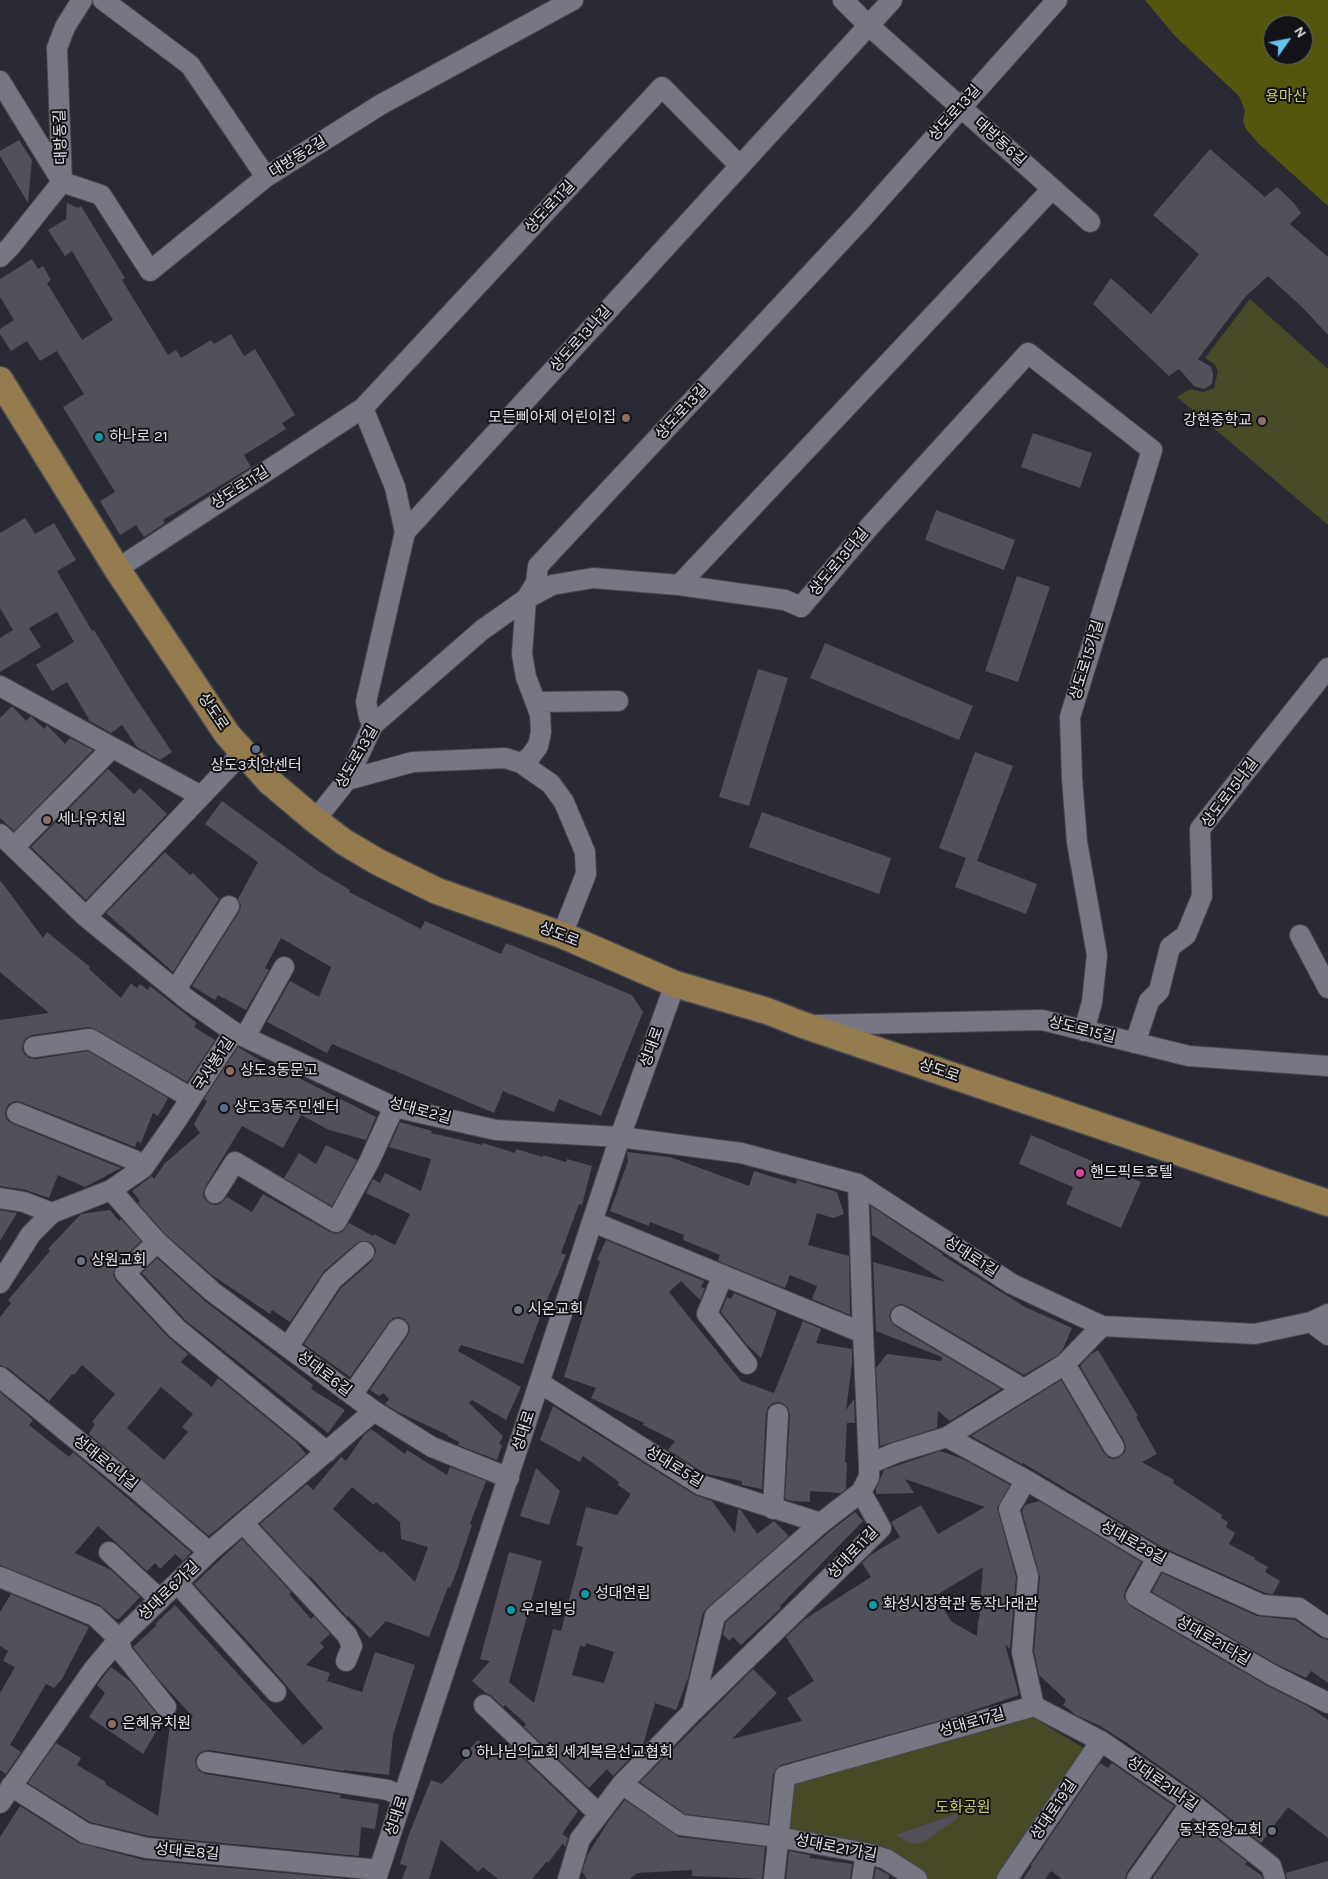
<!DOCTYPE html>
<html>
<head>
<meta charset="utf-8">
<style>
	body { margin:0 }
	#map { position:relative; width:1328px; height:1879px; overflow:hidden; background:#292a33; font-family:Karla,sans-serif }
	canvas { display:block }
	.north { position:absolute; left:1263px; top:15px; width:50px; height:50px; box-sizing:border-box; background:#131317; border:1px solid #65656a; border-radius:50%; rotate:57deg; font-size:14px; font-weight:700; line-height:20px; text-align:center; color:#e1e1e7 }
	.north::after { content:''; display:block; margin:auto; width:18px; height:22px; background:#67c4f0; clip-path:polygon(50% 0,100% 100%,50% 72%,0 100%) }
</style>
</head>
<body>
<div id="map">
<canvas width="1328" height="1879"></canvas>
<div class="north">N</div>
</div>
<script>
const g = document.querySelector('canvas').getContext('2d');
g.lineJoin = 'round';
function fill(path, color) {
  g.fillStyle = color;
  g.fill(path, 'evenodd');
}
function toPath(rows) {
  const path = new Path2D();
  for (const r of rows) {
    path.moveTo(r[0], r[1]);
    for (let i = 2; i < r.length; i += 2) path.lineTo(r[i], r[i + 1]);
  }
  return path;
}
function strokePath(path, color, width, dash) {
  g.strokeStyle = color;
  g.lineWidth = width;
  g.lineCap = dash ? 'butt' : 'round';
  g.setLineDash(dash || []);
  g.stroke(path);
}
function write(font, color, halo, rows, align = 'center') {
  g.font = font + ' Karla,"Noto Sans KR",sans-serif';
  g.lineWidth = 4;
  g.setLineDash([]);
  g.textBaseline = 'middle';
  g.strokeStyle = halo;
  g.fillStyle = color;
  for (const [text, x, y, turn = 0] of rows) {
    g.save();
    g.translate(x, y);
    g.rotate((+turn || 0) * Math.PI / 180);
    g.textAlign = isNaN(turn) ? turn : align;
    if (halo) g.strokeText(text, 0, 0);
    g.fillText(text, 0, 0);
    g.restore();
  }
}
fill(toPath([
	[1250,299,1328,369,1328,525,1177,397,1190,389,1203,392,1214,388,1218,371,1214,364,1205,358],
	[1029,1715,1087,1750,1000,1879,924,1879,785,1832,790,1782]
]), '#484a27');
fill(toPath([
	[1145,0,1328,0,1328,206,1258,143,1246,129,1243,121,1245,111,1239,96,1175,36],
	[1273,25,1303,25,1303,55,1273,55]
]), '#54560d');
fill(toPath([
	[19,140,32,160,28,203,0,156,0,151],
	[1210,149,1265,197,1277,187,1293,202,1301,213,1290,224,1328,257,1328,335,1302,307,1268,276,1245,297,1198,359,1211,367,1213,374,1212,384,1204,389,1194,386,1179,369,1169,376,1093,304,1111,278,1151,314,1199,254,1153,215],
	[67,203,78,208,81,206,125,278,122,280,125,285,168,355,176,350,181,358,211,340,214,344,231,334,244,356,255,349,295,415,282,423,286,429,244,455,251,467,163,520,165,523,144,537,136,525,120,535,100,501,115,492,63,407,84,394,57,351,40,361,27,341,11,351,0,334,0,329,14,320,0,297,0,279,32,259,38,269,43,266,51,280,47,283,82,340,113,320,72,251,65,256,48,230,66,219],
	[1033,433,1092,453,1080,488,1021,467],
	[936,510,1015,540,1004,570,925,540],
	[25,518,35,534,54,523,76,560,57,571,92,631,94,630,130,689,172,752,160,760,137,747,122,725,111,733,88,720,89,719,67,682,52,691,36,665,74,642,57,612,29,628,41,647,0,672,0,638,13,630,0,608,0,533],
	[1017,576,1050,587,1018,682,985,671],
	[825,643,973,706,959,740,810,678],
	[758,669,788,678,749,806,719,797],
	[12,706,26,721,31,716,44,729,47,725,65,744,70,738,93,750,14,831,0,818,0,718],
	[975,752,1013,766,977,861,1037,884,1026,914,955,887,966,858,939,848],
	[108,769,134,794,140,788,167,814,86,900,31,847],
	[222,801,318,871,350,890,349,892,421,929,425,921,501,954,506,943,632,995,643,1012,601,1116,559,1099,554,1112,503,1091,494,1113,332,1044,327,1053,267,1022,290,981,319,997,331,967,281,938,265,968,269,970,246,1010,218,995,215,1000,192,986,239,912,241,906,238,899,258,862,205,824],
	[762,812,891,858,879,894,749,847],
	[165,852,190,875,193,873,219,899,173,972,106,913],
	[0,880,43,938,47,932,90,967,89,969,121,998,131,983,137,988,140,984,148,990,150,986,197,1023,194,1027,215,1040,187,1082,95,1029,88,1027,32,1035,26,1038,23,1043,22,1049,24,1054,29,1058,36,1059,88,1051,168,1098,158,1116,153,1113,141,1143,137,1141,135,1147,21,1102,15,1101,9,1104,6,1109,5,1115,8,1121,13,1124,121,1168,85,1187,58,1175,49,1198,26,1190,0,1186,0,1020,49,1013,0,972],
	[238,1047,281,1073,283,1070,376,1117,366,1140,329,1130,301,1115,283,1148,242,1126,205,1187,203,1193,204,1198,209,1203,215,1205,220,1204,227,1197,252,1212,263,1194,330,1232,335,1234,342,1232,349,1223,373,1236,374,1234,395,1245,410,1214,366,1193,373,1179,380,1183,385,1173,421,1191,431,1159,389,1147,400,1122,432,1131,431,1133,482,1145,483,1143,515,1153,516,1149,543,1157,543,1155,566,1162,567,1159,592,1166,582,1205,579,1204,561,1253,566,1255,543,1309,523,1364,461,1345,458,1351,521,1387,506,1420,472,1400,469,1403,503,1436,499,1444,502,1445,497,1460,458,1445,459,1442,447,1436,448,1435,398,1412,385,1404,389,1399,383,1393,379,1396,370,1390,408,1335,410,1330,409,1324,404,1319,399,1317,393,1318,389,1322,350,1377,304,1344,341,1288,372,1261,375,1255,376,1250,373,1244,367,1241,361,1241,357,1243,324,1271,290,1322,272,1310,270,1314,212,1275,165,1234,138,1203,140,1201,132,1191,152,1176,154,1179,165,1163,200,1133,194,1124,207,1101,204,1099],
	[1031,1135,1141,1182,1121,1228,1066,1204,1073,1187,1019,1164],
	[326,1145,357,1160,332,1206,284,1178,299,1153,316,1164],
	[627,1152,670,1157,749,1186,754,1171,796,1184,797,1180,837,1192,844,1214,833,1218,817,1213,808,1245,849,1256,850,1315,812,1299,817,1286,790,1275,785,1288,718,1261,720,1255,683,1240,684,1235,650,1222,649,1226,610,1211,628,1161],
	[871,1206,943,1254,942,1255,1025,1307,1072,1328,1063,1349,1058,1355,1024,1375,907,1306,901,1304,895,1306,891,1310,889,1316,891,1322,895,1326,1001,1389,950,1421,938,1411,937,1428,880,1446,876,1368,887,1354,941,1361,942,1357,876,1331,873,1262,946,1282,872,1235],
	[0,1210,17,1213,0,1241],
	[110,1210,119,1221,121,1219,141,1241,116,1265,113,1275,116,1281,168,1337,188,1354,181,1362,212,1387,218,1378,296,1442,306,1454,209,1536,89,1434,95,1424,92,1422,115,1394,82,1365,74,1375,72,1374,49,1401,8,1368,0,1365,0,1317,11,1303,8,1300,50,1251,48,1249,81,1214],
	[161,1387,193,1414,182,1427,188,1432,164,1460,127,1428],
	[606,1240,704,1281,701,1287,705,1288,700,1300,681,1281,669,1292,741,1381,774,1393,803,1321,821,1329,816,1343,852,1349,852,1363,846,1410,854,1399,855,1423,847,1423,845,1462,847,1463,846,1489,841,1493,810,1491,810,1502,792,1501,785,1499,790,1415,788,1408,784,1404,779,1402,773,1403,768,1407,766,1413,762,1489,742,1485,742,1481,706,1474,668,1450,675,1441,643,1425,644,1423,591,1398,596,1388,564,1377,600,1261,597,1260],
	[157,1258,205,1301,313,1385,311,1389,345,1410,328,1433,185,1320,142,1273],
	[734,1293,777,1311,761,1358,747,1345,721,1312,727,1297,731,1299],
	[1098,1350,1138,1416,1136,1417,1157,1454,1142,1462,1174,1480,1173,1483,1222,1515,1221,1518,1228,1522,1226,1527,1235,1533,1229,1544,1255,1558,1254,1559,1268,1567,1265,1572,1280,1581,1273,1594,1265,1593,1162,1547,1023,1463,1022,1464,971,1436,1061,1380,1104,1453,1109,1458,1114,1459,1120,1457,1125,1452,1126,1447,1124,1441,1080,1366,1091,1354],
	[0,1392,33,1420,29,1425,69,1457,73,1452,191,1552,183,1561,175,1554,160,1569,155,1563,147,1571,98,1526,75,1553,111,1570,140,1597,119,1619,116,1619,100,1605,0,1565],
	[553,1406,695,1495,712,1501,735,1533,738,1509,741,1510,757,1534,774,1521,789,1536,707,1608,703,1613,688,1678,676,1710,655,1703,643,1745,613,1776,607,1769,589,1788,524,1727,526,1724,505,1705,503,1707,492,1696,486,1693,472,1681,490,1661,480,1659,509,1552,542,1561,509,1682,534,1703,553,1629,561,1631,583,1547,576,1545,586,1507,617,1515,631,1494,618,1485,619,1482,583,1456,580,1462,540,1440],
	[586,1643,614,1652,604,1683,572,1675,580,1646,585,1647],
	[371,1429,405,1454,407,1450,447,1475,450,1467,486,1481,470,1524,472,1525,457,1570,450,1588,448,1587,429,1637,386,1621,370,1638,348,1616,347,1617,310,1576,309,1577,260,1524,307,1484,313,1490,341,1457,346,1461,364,1435],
	[352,1487,374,1505,376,1502,400,1522,401,1539,428,1547,415,1582,383,1551,381,1553,333,1509],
	[940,1451,963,1459,1010,1485,997,1508,1016,1577,1010,1649,1005,1644,1019,1695,963,1714,781,1765,776,1769,773,1775,768,1824,685,1814,640,1782,753,1669,777,1693,732,1739,802,1721,787,1698,814,1681,786,1637,805,1619,871,1577,862,1563,869,1556,900,1537,891,1522,921,1505,938,1534,985,1507,905,1479,914,1493,876,1494,876,1489,884,1470],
	[983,1567,979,1620,978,1620,977,1636,952,1622,935,1596],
	[536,1468,560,1491,549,1525,520,1516],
	[1039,1501,1141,1562,1125,1591,1124,1597,1130,1606,1266,1685,1308,1706,1328,1720,1328,1838,1288,1807,1261,1843,1198,1793,1127,1743,1100,1726,1076,1715,1063,1705,1066,1700,1039,1675,1034,1651,1040,1577,1022,1511,1025,1505],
	[855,1512,863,1521,780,1606,781,1608,741,1645,733,1637,729,1641,723,1634,726,1622,829,1532],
	[242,1539,291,1592,289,1594,311,1619,314,1616,330,1634,320,1643,324,1647,306,1665,330,1673,327,1681,362,1692,375,1652,415,1665,393,1735,389,1775,344,1770,344,1771,209,1750,203,1751,198,1754,195,1760,196,1766,199,1771,205,1774,341,1795,340,1798,379,1804,375,1829,361,1827,359,1856,149,1836,90,1822,28,1783,56,1743,81,1758,77,1765,106,1782,105,1784,158,1816,171,1717,175,1715,187,1724,193,1717,158,1679,133,1647,157,1625,155,1624,175,1605,303,1745,323,1728,253,1647,194,1584],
	[1162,1573,1257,1616,1295,1620,1321,1638,1328,1640,1328,1683,1311,1671,1306,1678,1278,1665,1152,1592],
	[11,1594,89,1627,62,1679,54,1688,46,1684,10,1745,21,1752,6,1774,0,1770,0,1693,15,1667,3,1661,8,1651,0,1646,0,1612],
	[111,1667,131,1682,157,1714,164,1718,143,1754,89,1717,105,1693,97,1685],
	[478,1740,496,1757,508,1744,578,1811,562,1834,568,1838,565,1847,563,1843,548,1863,547,1861,532,1879,498,1879,483,1867,478,1872,441,1840,429,1879,402,1879,407,1866,400,1864,409,1834,431,1780,442,1784,469,1755,466,1753],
	[1100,1763,1108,1768,1112,1763,1174,1806,1127,1872,1125,1879,1062,1879,1051,1871,1045,1879,1023,1879,1032,1866,1031,1865],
	[625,1800,679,1837,765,1847,762,1879,692,1876,692,1870,637,1873,630,1879,587,1879,582,1872,588,1854,608,1822],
	[20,1806,79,1843,144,1860,348,1879,0,1879,0,1837],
	[956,1814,958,1818,924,1842,912,1844,896,1835],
	[1193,1820,1247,1862,1245,1864,1261,1875,1263,1879,1152,1879],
	[789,1851,810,1855,810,1858,852,1864,850,1879,786,1879],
	[1328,1861,1328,1879,1287,1879,1286,1873],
	[876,1868,889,1875,889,1879,874,1879]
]), '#545059');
const minor = toPath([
	[103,0,190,65,266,177],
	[843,0,868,25,1090,222],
	[0,81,61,180],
	[62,182,101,195,150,271,266,177,380,105,573,0],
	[0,257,11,246,62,182,57,48,65,27,82,0],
	[363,408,395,487,405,532],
	[117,569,363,408,662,87,739,165],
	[679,585,1052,189],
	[526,599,552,585,593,578,679,585,785,600,801,607,871,525,1028,353,1152,450,1070,717,1072,778,1077,842,1097,955,1092,1002,1084,1031],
	[0,686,201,796],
	[537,702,618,701],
	[373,725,369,717,366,702,405,532,892,0],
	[521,763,530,757,538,746,541,732,540,714,526,677,522,654,526,599],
	[347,780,413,762,505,758,521,763,551,784,564,802,585,852,586,874,562,935],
	[315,820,347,780,373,725,482,630,526,599,536,583,538,566,861,220,1057,0],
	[0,834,86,917,188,1000,234,1032,394,1107,496,1130,620,1137,741,1153,858,1184,1012,1284,1102,1326,1255,1334,1311,1322,1328,1314],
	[14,847,112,748],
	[86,917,243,752],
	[1300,935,1328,988],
	[176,989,229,906],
	[815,1025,1042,1020,1189,1056,1328,1066],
	[245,1037,284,967],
	[1135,1043,1149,1001,1159,991,1170,947,1186,935,1202,896,1200,829,1328,668],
	[34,1047,90,1039,191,1098],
	[17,1113,134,1160,143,1168],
	[111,1190,157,1242,213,1292,374,1411,432,1447,509,1478],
	[215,1193,235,1162,336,1222,369,1162,394,1107],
	[0,1198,24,1202,52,1213],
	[593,1222,863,1333],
	[157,1242,125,1273,177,1329,327,1452],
	[723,1275,707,1314,747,1364],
	[0,1283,31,1234,52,1213,111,1190,143,1168,176,1121,234,1032],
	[901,1316,1017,1385,1021,1391],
	[1311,1322,1328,1335],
	[288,1347,332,1280,364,1252],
	[1065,1364,1114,1447],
	[0,1377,132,1485,209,1552],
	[540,1383,701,1485,821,1523],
	[352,1395,398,1329],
	[947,1437,1026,1480,1157,1558,1262,1605,1299,1608,1328,1628],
	[869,1464,895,1453,947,1437,1065,1364,1102,1326],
	[1026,1480,1009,1509,1028,1576,1022,1652,1034,1706],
	[773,1509,778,1414],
	[243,1523,347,1635,352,1646,346,1661],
	[109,1552,153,1593,159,1600],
	[1157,1558,1136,1596,1272,1675,1328,1703],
	[0,1577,95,1616,119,1639,122,1652,166,1707],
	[177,1583,276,1692],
	[484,1705,599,1814],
	[1034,1706,1101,1741,1191,1803,1271,1866,1275,1879],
	[692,1712,715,1616,821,1523,861,1492],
	[207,1762,388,1790,403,1797],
	[622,1784,681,1825,778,1837,866,1853,886,1859,917,1879],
	[11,1786,85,1833,147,1848,379,1870],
	[0,1803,93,1670,119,1639,209,1552,374,1411],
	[376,1879,620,1137,675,984],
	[568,1879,580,1839,622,1784,692,1712,881,1528,861,1492,869,1477,869,1464,863,1333,858,1184],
	[774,1879,785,1776,1034,1706],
	[862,1879,866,1853],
	[1007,1879,1101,1741],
	[1137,1879,1191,1803]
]);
const major = toPath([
	[0,380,117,569,227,734,270,782,315,820,344,842,378,862,437,891,562,935,675,984,767,1011,803,1025,1328,1203]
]);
strokePath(minor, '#48484f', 22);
strokePath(major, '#48484f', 29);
strokePath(minor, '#767782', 20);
strokePath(major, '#957c4f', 26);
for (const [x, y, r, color] of [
	[626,418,5,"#8d6e63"],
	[1262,421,5,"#8d6e63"],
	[99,437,5,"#0f9aa8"],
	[256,749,5,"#5c6f8a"],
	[47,820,5,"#8d6e63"],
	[230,1071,5,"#8d6e63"],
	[224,1108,5,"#5c6f8a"],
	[1080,1173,5,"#d1479c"],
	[81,1261,5,"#6b7280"],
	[518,1310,5,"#6b7280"],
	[585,1594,5,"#0f9aa8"],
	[873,1605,5,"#0f9aa8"],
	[511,1610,5,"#0f9aa8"],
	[112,1724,5,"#8d6e63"],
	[466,1753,5,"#6b7280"],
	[1272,1831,5,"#6b7280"]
]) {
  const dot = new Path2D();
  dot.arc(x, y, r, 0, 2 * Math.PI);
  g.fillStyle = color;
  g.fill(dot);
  strokePath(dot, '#131317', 2);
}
write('15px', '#c4c969', '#131317', [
	["용마산",1286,97],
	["도화공원",963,1808]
]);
write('15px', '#e1e1e7', '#131317', [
	["상도로13길",955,113,-48],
	["대방동길",61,137,-92],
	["대방동6길",1000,142,42],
	["대방동2길",298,157,-32],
	["상도로11길",550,207,-47],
	["상도로13나길",581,339,-48],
	["상도로13길",682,412,-47],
	["상도로11길",240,488,-33],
	["상도로13다길",839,562,-50],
	["상도로15가길",1087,660,-73],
	["상도로",213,712,56],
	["상도로13길",357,757,-60],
	["상도로15나길",1230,793,-53],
	["상도로",559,935,21],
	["상도로15길",1082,1030,14],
	["성대로",652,1047,-70],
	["국사봉1길",214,1064,-57],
	["상도로",939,1071,19],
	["성대로2길",420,1111,15],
	["성대로1길",971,1257,33],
	["성대로6길",324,1374,37],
	["성대로",524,1431,-72],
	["성대로6나길",105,1463,39],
	["성대로5길",674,1467,31],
	["성대로29길",1133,1543,29],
	["성대로11길",853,1553,-46],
	["성대로6가길",169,1591,-44],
	["성대로21다길",1213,1641,30],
	["성대로17길",972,1723,-16],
	["성대로21나길",1162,1784,35],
	["성대로19길",1054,1810,-56],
	["성대로",397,1816,-72],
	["성대로21가길",836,1848,11],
	["성대로8길",187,1852,5]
]);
write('15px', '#e1e1e7', '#131317', [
	["모든삐아제 어린이집",616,418,"right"],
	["강현중학교",1252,421,"right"],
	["하나로 21",109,437],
	["상도3치안센터",256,766,"center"],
	["세나유치원",57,820],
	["상도3동문고",240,1071],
	["상도3동주민센터",234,1108],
	["핸드픽트호텔",1090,1173],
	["상원교회",91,1261],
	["시온교회",528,1310],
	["성대연립",595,1594],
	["화성시장학관 동작나래관",883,1605],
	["우리빌딩",521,1610],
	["은혜유치원",122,1724],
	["하나님의교회 세계복음선교협회",476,1753],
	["동작중앙교회",1262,1831,"right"]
], 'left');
</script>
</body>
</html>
